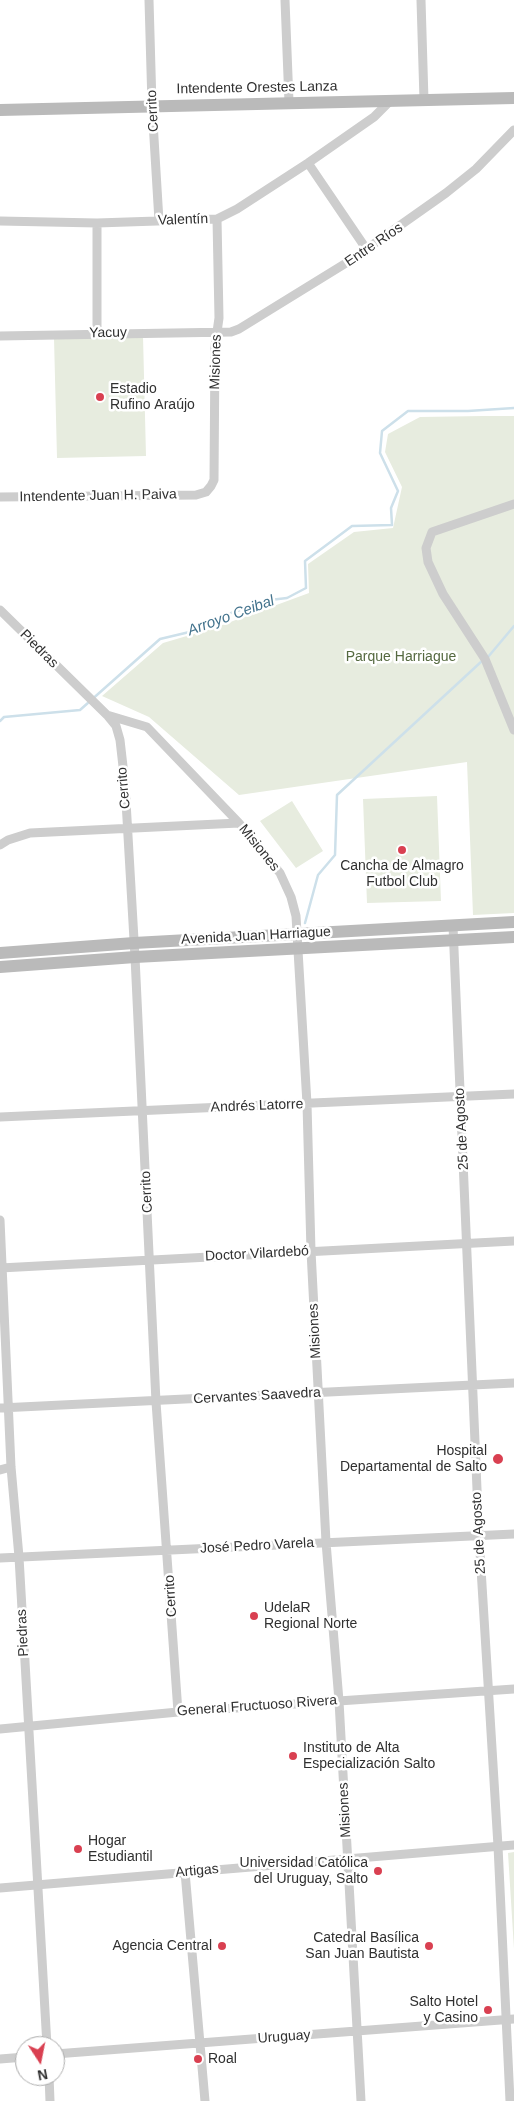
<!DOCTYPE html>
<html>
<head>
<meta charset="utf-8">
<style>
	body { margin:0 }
	#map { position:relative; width:514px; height:2101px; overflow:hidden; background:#fff; font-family:Helvetica,sans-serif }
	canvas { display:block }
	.north { position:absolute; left:15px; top:2036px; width:50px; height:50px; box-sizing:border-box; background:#fff; border:1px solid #acacac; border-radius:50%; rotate:169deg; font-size:14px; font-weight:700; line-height:20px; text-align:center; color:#303030 }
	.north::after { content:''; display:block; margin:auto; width:18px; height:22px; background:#d94051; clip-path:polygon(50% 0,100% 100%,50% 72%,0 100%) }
</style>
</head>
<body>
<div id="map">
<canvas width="514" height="2101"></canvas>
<div class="north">N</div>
</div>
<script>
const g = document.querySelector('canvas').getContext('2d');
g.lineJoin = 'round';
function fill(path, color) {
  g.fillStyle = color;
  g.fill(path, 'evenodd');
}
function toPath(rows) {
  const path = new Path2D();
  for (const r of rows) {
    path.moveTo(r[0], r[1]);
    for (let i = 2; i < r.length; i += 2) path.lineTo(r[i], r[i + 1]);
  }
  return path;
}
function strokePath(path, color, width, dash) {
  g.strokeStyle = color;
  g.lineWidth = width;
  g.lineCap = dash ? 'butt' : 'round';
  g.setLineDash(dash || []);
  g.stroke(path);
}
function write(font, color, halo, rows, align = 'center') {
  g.font = font + ' Helvetica,sans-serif';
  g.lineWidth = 5;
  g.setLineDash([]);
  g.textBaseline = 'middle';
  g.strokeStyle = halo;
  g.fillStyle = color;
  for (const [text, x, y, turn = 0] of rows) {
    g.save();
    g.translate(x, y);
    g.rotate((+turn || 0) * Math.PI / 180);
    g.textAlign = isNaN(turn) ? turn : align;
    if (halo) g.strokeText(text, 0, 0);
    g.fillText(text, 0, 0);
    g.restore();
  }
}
fill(toPath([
	[143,336,146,456,57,458,54,338],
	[483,416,514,416,514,913,473,915,467,762,239,795,149,717,102,696,163,643,214,628,309,593,308,564,354,532,393,528,402,487,385,452,388,434,420,417],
	[437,796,441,901,367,903,363,799],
	[292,801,323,851,296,868,260,821],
	[514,1852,514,1949,508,1853]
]), '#e7ecdf');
strokePath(toPath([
	[488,657,514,626],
	[0,721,4,717,80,710,160,639,202,629,231,613,270,600,287,598,306,588,305,561,352,526,392,525,391,508,398,491,380,453,382,431,408,411,468,411,514,408],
	[305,923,318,875,335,855,337,795,482,661]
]), '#cde0ea', 2.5);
strokePath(toPath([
	[149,0,152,105,159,221],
	[285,0,289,102],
	[421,0,424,100],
	[308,163,367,250],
	[0,221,97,223,217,219,237,209,308,163,374,117,389,102],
	[97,223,97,333],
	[0,336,231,332,239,329,351,260,446,193,476,169,514,130],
	[0,497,196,495,206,492,211,486,214,480,215,346,219,318,217,219],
	[514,504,432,532,426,548,428,562,443,594,485,659,514,730],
	[0,610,107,715,116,726,120,740,125,784,135,957,156,1402,178,1712],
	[107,715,147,727,239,823,280,873,291,897,296,916,307,1104,311,1251,326,1542,339,1701,361,2101],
	[0,845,8,840,30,833,239,823],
	[453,926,479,1536,498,1846,510,2101],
	[0,1117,514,1094],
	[0,1220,11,1467,19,1557,47,2046],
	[0,1268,514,1241],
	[0,1408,514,1383],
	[0,1470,11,1467],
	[0,1558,514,1534],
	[0,1729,178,1712,514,1689],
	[185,1872,205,2101],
	[0,1888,514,1845],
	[55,2054,514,2019],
	[0,2059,25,2057],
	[49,2076,50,2101]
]), '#cdcdcd', 9);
strokePath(toPath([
	[0,110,514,98],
	[0,953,134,943,514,922],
	[0,967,135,957,514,937]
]), '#bababa', 12);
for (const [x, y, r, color] of [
	[100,397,5,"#d94051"],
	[402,850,5,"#d94051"],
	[498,1459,6,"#d94051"],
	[254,1616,5,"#d94051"],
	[293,1756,5,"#d94051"],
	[78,1849,5,"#d94051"],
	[378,1871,5,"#d94051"],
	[222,1946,5,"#d94051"],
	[429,1946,5,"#d94051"],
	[488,2010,5,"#d94051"],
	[198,2059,5,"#d94051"]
]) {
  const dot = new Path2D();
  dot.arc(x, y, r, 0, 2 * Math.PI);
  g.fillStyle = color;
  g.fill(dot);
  strokePath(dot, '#fff', 2);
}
write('14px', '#303030', '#fff', [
	["Intendente Orestes Lanza",257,88,-1],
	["Cerrito",153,111,-93],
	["Valentín",183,220,-2],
	["Entre Ríos",374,245,-34],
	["Yacuy",108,333,-1],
	["Misiones",216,362,-88],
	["Intendente Juan H. Paiva",98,496,-1],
	["Piedras",39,649,45],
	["Cerrito",124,788,-95],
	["Misiones",259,848,51],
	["Avenida Juan Harriague",256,936,-3],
	["Andrés Latorre",257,1106,-2],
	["25 de Agosto",462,1129,-93],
	["Cerrito",147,1192,-93],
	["Doctor Vilardebó",257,1254,-3],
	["Misiones",315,1331,-93],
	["Cervantes Saavedra",257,1396,-3],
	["25 de Agosto",479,1533,-93],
	["José Pedro Varela",257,1546,-3],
	["Cerrito",171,1596,-94],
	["Piedras",23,1633,-93],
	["General Fructuoso Rivera",257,1706,-4],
	["Misiones",345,1810,-93],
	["Artigas",197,1871,-5],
	["Uruguay",284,2037,-4]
]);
write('14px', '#303030', '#fff', [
	["Estadio",110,389],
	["Rufino Araújo",110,405],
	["Cancha de Almagro",402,866,"center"],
	["Futbol Club",402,882,"center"],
	["Hospital",487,1451,"right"],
	["Departamental de Salto",487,1467,"right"],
	["UdelaR",264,1608],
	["Regional Norte",264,1624],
	["Instituto de Alta",303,1748],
	["Especialización Salto",303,1764],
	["Hogar",88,1841],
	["Estudiantil",88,1857],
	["Universidad Católica",368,1863,"right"],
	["del Uruguay, Salto",368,1879,"right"],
	["Catedral Basílica",419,1938,"right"],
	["San Juan Bautista",419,1954,"right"],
	["Agencia Central",212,1946,"right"],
	["Salto Hotel",478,2002,"right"],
	["y Casino",478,2018,"right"],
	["Roal",208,2059]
], 'left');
write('14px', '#556940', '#fff', [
	["Parque Harriague",401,657]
]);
write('italic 15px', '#43738d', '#fff', [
	["Arroyo Ceibal",231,616,-20]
]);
</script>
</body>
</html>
